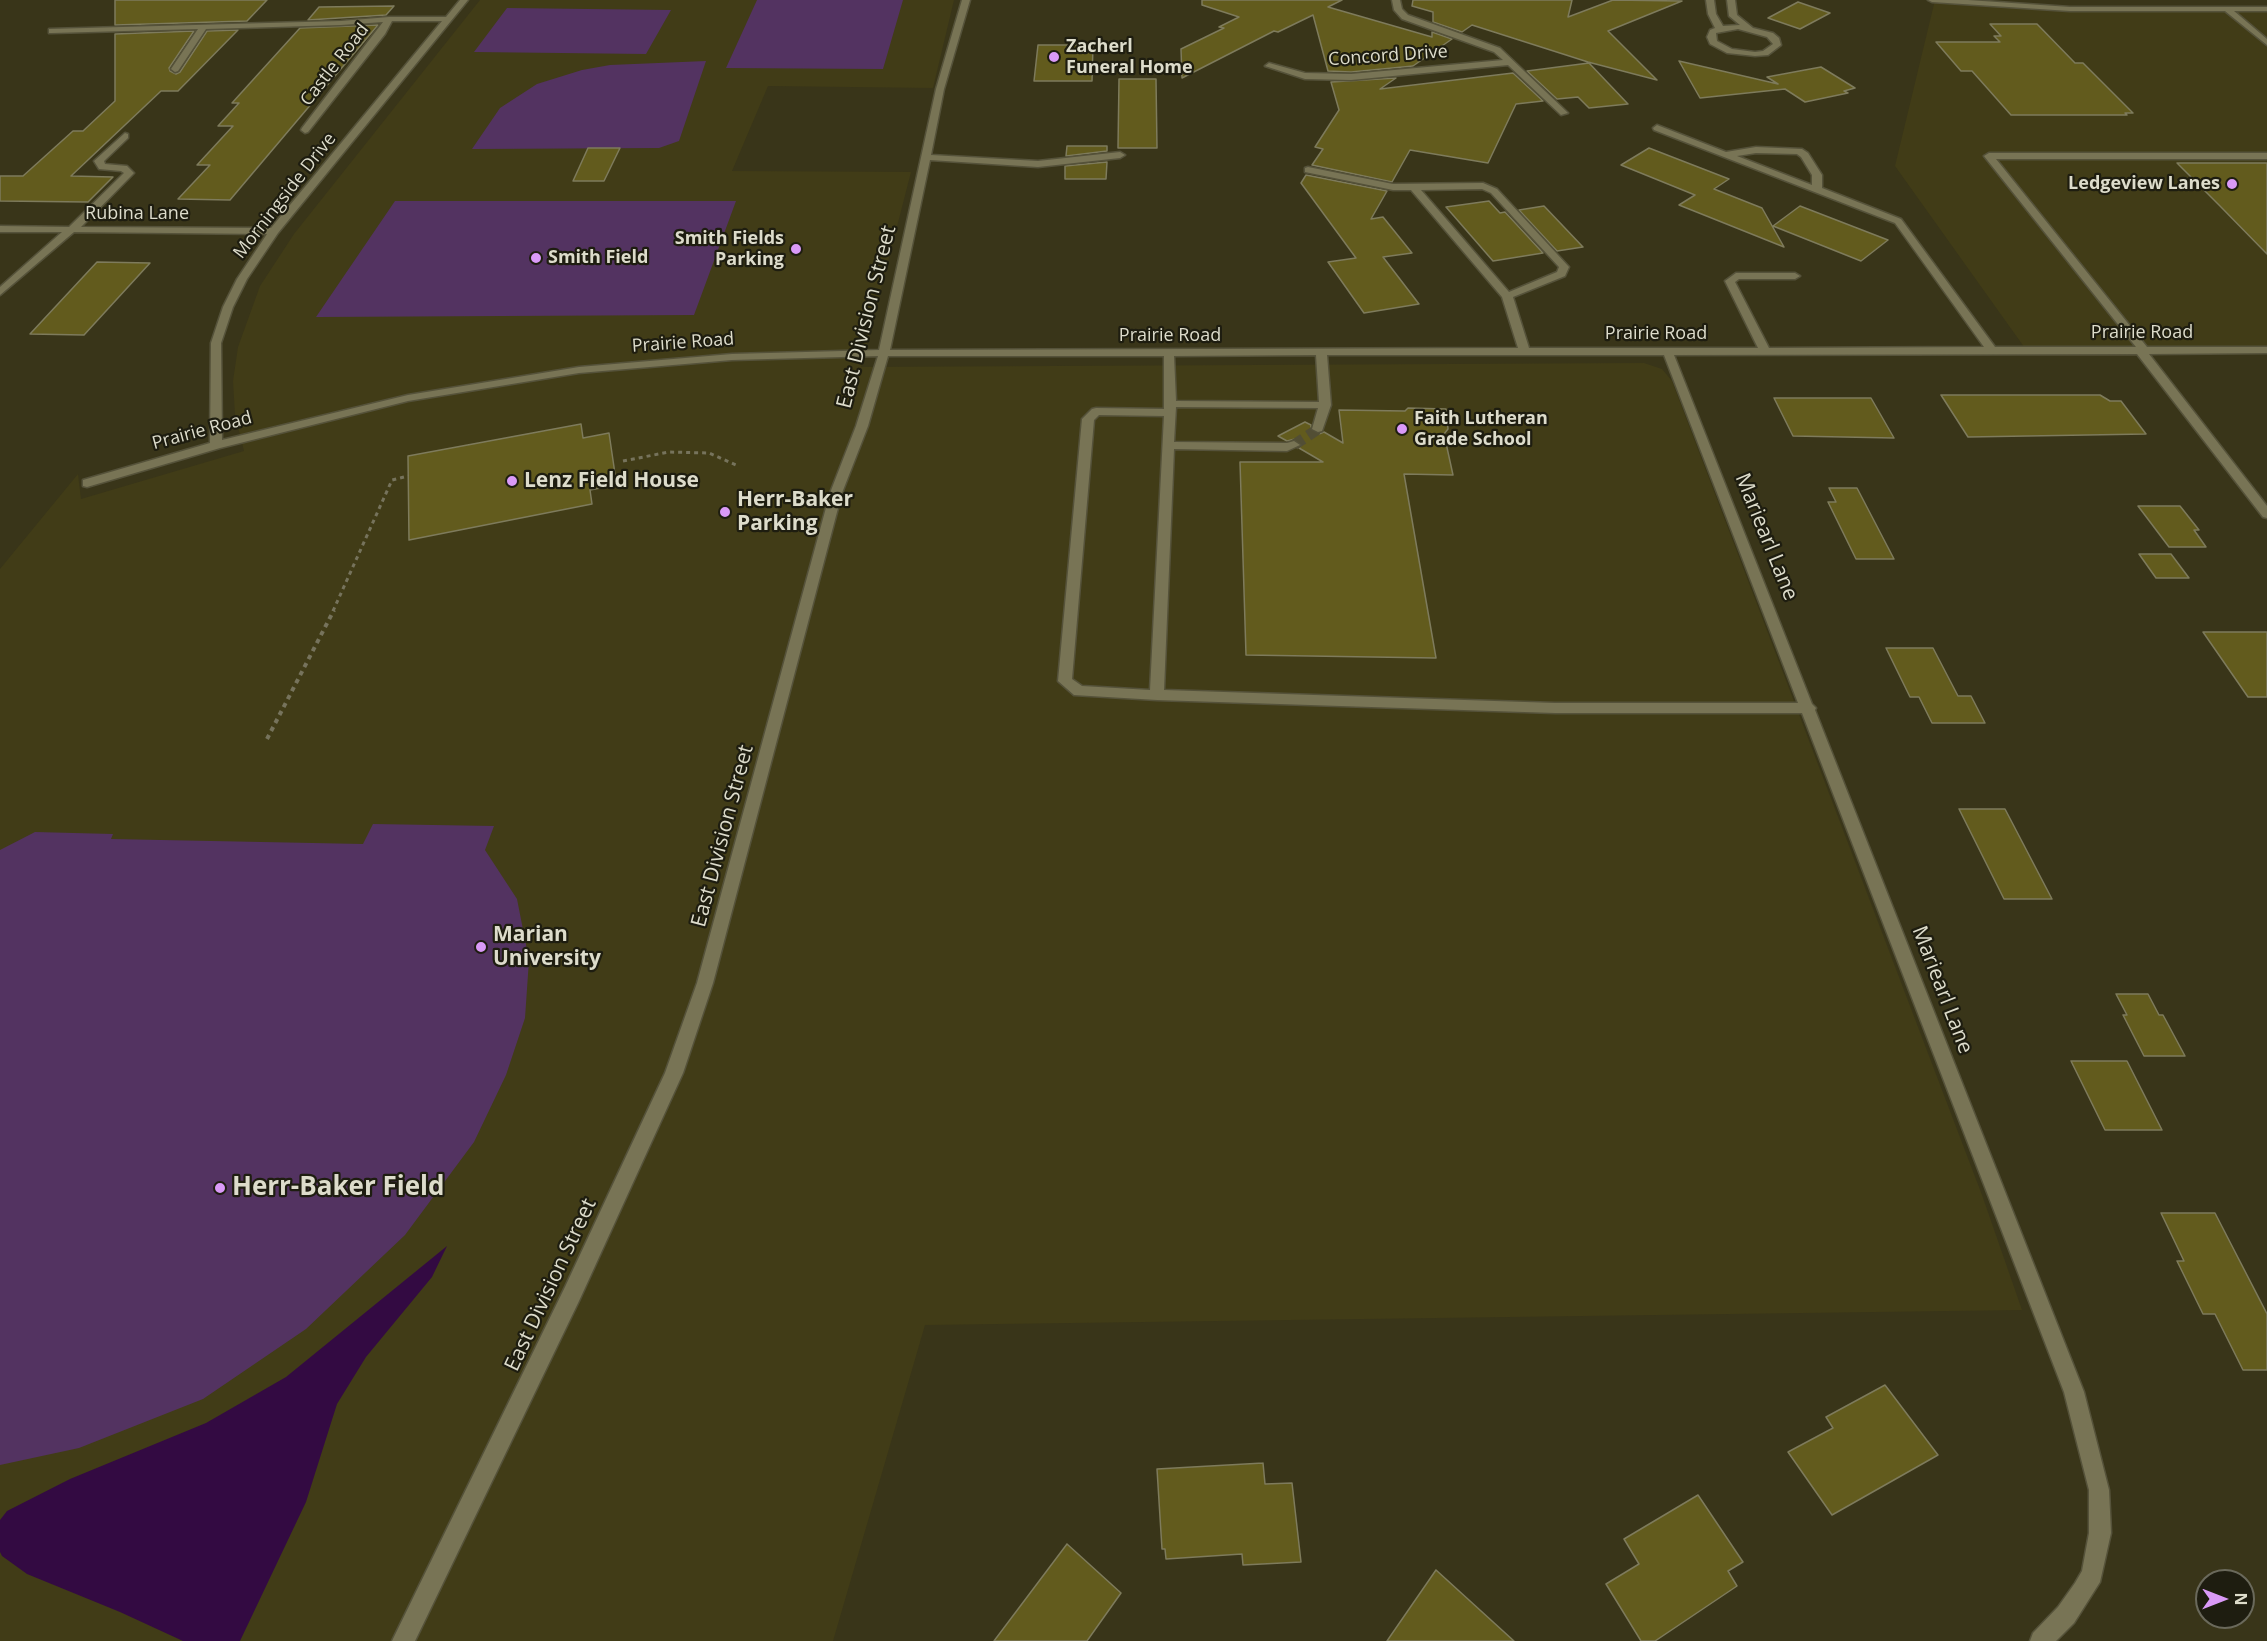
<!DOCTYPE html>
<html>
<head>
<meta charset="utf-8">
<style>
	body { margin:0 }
	#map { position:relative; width:2267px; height:1641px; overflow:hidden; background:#393519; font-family:"Open Sans",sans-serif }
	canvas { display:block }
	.north { position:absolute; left:2195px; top:1569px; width:60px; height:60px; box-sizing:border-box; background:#1e1d10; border:2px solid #6a695b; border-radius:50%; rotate:90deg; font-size:16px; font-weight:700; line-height:24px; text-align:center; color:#dddccb }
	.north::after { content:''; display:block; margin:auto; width:21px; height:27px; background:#da9af7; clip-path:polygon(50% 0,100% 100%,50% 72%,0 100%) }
</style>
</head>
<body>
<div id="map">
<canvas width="2267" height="1641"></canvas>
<div class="north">N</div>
</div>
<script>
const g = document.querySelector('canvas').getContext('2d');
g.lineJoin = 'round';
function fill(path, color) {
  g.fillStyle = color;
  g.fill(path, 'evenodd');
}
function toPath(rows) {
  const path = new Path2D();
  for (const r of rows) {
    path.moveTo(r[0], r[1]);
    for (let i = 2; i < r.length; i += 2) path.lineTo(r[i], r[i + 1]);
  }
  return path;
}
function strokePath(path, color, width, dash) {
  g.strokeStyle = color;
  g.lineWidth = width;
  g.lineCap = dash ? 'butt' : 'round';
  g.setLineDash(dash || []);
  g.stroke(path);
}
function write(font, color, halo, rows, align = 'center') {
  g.font = font + ' "Open Sans",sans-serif';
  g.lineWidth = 4.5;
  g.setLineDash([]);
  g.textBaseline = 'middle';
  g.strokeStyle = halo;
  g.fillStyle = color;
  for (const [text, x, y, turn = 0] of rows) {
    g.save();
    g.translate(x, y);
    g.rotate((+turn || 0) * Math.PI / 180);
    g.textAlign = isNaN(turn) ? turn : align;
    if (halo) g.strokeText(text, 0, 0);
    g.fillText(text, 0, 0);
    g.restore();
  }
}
fill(toPath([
	[480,0,954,0,933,88,768,86,732,171,911,172,861,367,1644,363,1662,369,1672,381,1982,1195,2022,1310,925,1325,833,1641,0,1641,0,569,78,474,81,499,244,451,235,415,233,381,238,347,260,286,294,234],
	[1935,0,2070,9,2267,9,2267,350,2027,351,1895,166]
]), '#413c17');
fill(toPath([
	[757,0,903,0,883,69,726,68],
	[507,8,671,10,646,54,474,52],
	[706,61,679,141,659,148,472,149,500,108,537,84,582,70,610,65],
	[395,201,736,201,694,315,316,317],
	[373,824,494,826,485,850,517,899,529,960,525,1018,506,1075,474,1142,405,1235,306,1329,203,1399,79,1448,0,1465,0,850,35,832,113,834,111,839,363,844]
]), '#533361');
fill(toPath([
	[447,1246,432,1277,366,1357,337,1404,306,1502,240,1641,183,1641,120,1612,27,1574,2,1556,0,1552,0,1520,7,1511,70,1479,206,1423,286,1377]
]), '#330a42');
const building = toPath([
	[115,0,267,0,247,21,115,25,115,0],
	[1202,0,1342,0,1328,7,1432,37,1432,32,1452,39,1413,66,1351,72,1328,71,1313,15,1278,32,1274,31,1182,78,1181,49,1224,28,1219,27,1239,17,1202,5,1202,0],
	[1413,0,1572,0,1568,17,1613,0,1682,1,1608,31,1657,80,1588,62,1472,25,1462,32,1433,22,1433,12,1412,6,1413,0],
	[1798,2,1830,13,1800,29,1768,18,1798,2],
	[394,6,386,15,308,20,319,7,394,6],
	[1990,24,2037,24,2075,63,2083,63,2133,113,2125,113,2127,115,2011,115,1972,71,1961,71,1936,42,2000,42,1994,36,2001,36,1990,24],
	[378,25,230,200,178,199,210,165,197,165,233,126,218,126,239,103,232,103,300,28,378,25],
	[238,30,178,91,161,91,71,176,113,177,88,202,0,201,0,176,23,176,73,131,83,131,115,101,115,34,194,31,169,68,170,71,176,74,180,72,207,31,238,30],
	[1038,45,1093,45,1092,81,1034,81,1038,45],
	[1679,61,1778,84,1767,77,1821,67,1855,88,1844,91,1848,93,1805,102,1785,89,1700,98,1679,61],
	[1589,63,1628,104,1589,108,1578,97,1557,99,1527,71,1589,63],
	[1513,73,1543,101,1516,104,1488,163,1410,150,1392,182,1312,165,1323,149,1315,147,1339,110,1331,82,1396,78,1380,89,1513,73],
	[1119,79,1156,79,1157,148,1118,148,1119,79],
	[1067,146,1107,146,1107,151,1066,156,1067,146],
	[588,148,620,148,604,181,573,181,588,148],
	[1649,148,1729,179,1714,189,1762,208,1784,247,1679,205,1695,195,1621,165,1649,148],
	[1107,162,1106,179,1065,179,1065,166,1107,162],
	[2177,163,2267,163,2267,254,2219,205,2177,163],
	[1306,175,1387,191,1371,219,1383,217,1412,253,1383,257,1419,304,1364,313,1328,262,1356,258,1301,183,1306,175],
	[1489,201,1500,213,1505,212,1543,253,1493,261,1446,207,1489,201],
	[1544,206,1583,247,1557,251,1519,210,1544,206],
	[1800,206,1888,240,1861,261,1773,226,1800,206],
	[97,262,150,263,84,335,30,334,97,262],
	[1941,395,2100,395,2110,401,2121,401,2146,434,1968,437,1941,395],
	[1774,398,1871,398,1894,438,1793,436,1774,398],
	[1408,408,1446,409,1448,429,1444,434,1453,475,1404,474,1436,658,1246,655,1240,462,1323,462,1299,448,1302,444,1295,439,1287,441,1278,436,1305,422,1311,425,1311,431,1319,434,1324,432,1343,443,1339,410,1405,411,1408,408],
	[581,424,583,438,609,433,614,467,616,485,590,490,592,504,409,540,408,456,581,424],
	[1829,488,1857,488,1894,559,1856,559,1828,502,1836,502,1829,488],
	[2138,506,2180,506,2199,530,2194,530,2206,547,2169,547,2138,506],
	[2139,554,2171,554,2189,578,2156,578,2139,554],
	[2203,632,2267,632,2267,697,2248,697,2203,632],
	[1886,648,1933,648,1958,696,1971,696,1985,723,1932,723,1919,697,1910,697,1886,648],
	[1959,809,2005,809,2052,899,2004,899,1959,809],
	[2116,994,2148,994,2159,1015,2163,1015,2185,1056,2144,1056,2123,1015,2127,1015,2116,994],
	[2071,1061,2127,1061,2162,1130,2105,1130,2071,1061],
	[2161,1213,2215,1213,2267,1314,2267,1370,2243,1370,2215,1314,2203,1314,2177,1261,2184,1261,2161,1213],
	[1885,1385,1938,1455,1832,1515,1788,1452,1833,1428,1826,1417,1885,1385],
	[1263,1463,1265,1484,1292,1483,1301,1562,1243,1565,1242,1554,1166,1559,1165,1549,1162,1549,1157,1469,1263,1463],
	[1698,1495,1743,1562,1728,1571,1737,1586,1655,1641,1641,1641,1606,1584,1639,1564,1624,1539,1698,1495],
	[1067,1544,1121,1593,1087,1641,994,1641,1067,1544],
	[1436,1570,1514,1641,1387,1641,1436,1570]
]);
fill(building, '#625b1d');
strokePath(building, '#7e7b5c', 1.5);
strokePath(toPath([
	[1294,445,1318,429]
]), '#524e34', 11, [11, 6]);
const minor = toPath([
	[460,0,468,0,278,233,247,279,233,307,221,343,222,440,408,395,579,367,732,354,879,350,936,89,962,0,970,0,944,89,931,155,1038,161,1120,152,1125,155,1120,158,1038,167,930,160,890,350,1518,348,1502,297,1411,190,1393,190,1305,172,1305,168,1308,167,1393,184,1483,183,1497,189,1569,267,1565,276,1513,297,1529,348,1758,348,1725,281,1736,273,1795,273,1800,276,1795,279,1739,279,1735,282,1769,348,1984,347,1895,223,1654,130,1653,128,1657,125,1726,152,1756,147,1802,149,1808,153,1822,175,1822,188,1901,219,1995,347,2136,347,1984,156,1989,153,2267,153,2267,159,1996,159,2147,347,2267,347,2267,353,2149,354,2267,506,2267,518,2263,517,2137,354,1674,355,1812,704,1816,708,1815,710,2084,1392,2109,1490,2111,1533,2100,1582,2074,1623,2056,1641,2030,1641,2033,1633,2058,1607,2075,1583,2082,1571,2089,1533,2089,1490,2064,1392,1802,713,1555,713,1157,700,1074,695,1058,681,1082,419,1092,409,1096,408,1164,409,1164,356,888,356,868,426,842,493,713,983,683,1073,579,1301,415,1641,392,1641,565,1287,665,1073,697,983,830,493,856,426,878,356,732,360,579,373,408,401,220,448,87,487,83,486,83,480,210,443,211,343,223,307,237,279,267,234,74,232,0,295,0,287,62,232,0,232,0,226,69,227,124,173,121,171,99,169,94,161,125,133,128,134,128,138,104,161,105,164,127,166,134,173,81,227,271,228,442,21,392,21,385,34,308,132,305,133,301,130,302,128,383,22,341,25,206,29,178,71,175,72,171,69,198,29,52,33,49,33,49,29,341,21,389,17,446,17,460,0],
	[1756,153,1797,154,1801,157,1812,175,1812,185,1737,156,1756,153],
	[1482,189,1491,193,1559,267,1557,272,1509,292,1421,190,1482,189],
	[1316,355,1319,402,1176,401,1174,356,1316,355],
	[1327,355,1664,355,1798,703,1555,703,1164,690,1174,449,1287,451,1300,445,1294,441,1287,443,1174,442,1176,407,1318,408,1312,429,1318,432,1322,431,1331,405,1327,355],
	[1099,415,1164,416,1150,690,1082,686,1072,679,1094,420,1099,415],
	[1392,0,1400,0,1402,9,1408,15,1500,48,1568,113,1561,115,1508,65,1351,80,1305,79,1265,66,1269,63,1305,73,1351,74,1503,60,1494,52,1402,19,1394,10,1392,0],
	[1706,0,1714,0,1716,14,1723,26,1740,25,1729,16,1727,0,1735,0,1737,15,1753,28,1773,33,1779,38,1781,45,1768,55,1755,56,1727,53,1710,44,1707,37,1710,30,1715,28,1708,14,1706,0],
	[1738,29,1767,37,1773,44,1763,51,1755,52,1732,49,1717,41,1716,33,1738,29],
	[1928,0,1968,0,2070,7,2267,7,2267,11,2234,11,2267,39,2267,45,2225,11,2070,11,1932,2,1928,0]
]);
strokePath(minor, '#55523a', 3);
strokePath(toPath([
	[623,461,669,452,709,453,736,465],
	[333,611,392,480,408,476]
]), '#76735c', 3, [4, 4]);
strokePath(toPath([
	[267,739,334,610]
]), '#76735c', 4, [4.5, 4.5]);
fill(minor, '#787455');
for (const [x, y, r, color] of [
	[1054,57,6,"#da9af7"],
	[2232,184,6,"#da9af7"],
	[796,249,6,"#da9af7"],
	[536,258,6,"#da9af7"],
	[1402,429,6,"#da9af7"],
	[512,481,6,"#da9af7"],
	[725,512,6,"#da9af7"],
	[481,947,6,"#da9af7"],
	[220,1188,6,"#da9af7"]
]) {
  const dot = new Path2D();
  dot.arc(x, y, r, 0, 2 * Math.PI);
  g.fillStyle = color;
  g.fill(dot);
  strokePath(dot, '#1e1d10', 2);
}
write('bold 18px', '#dddccb', '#1e1d10', [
	["Zacherl",1066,47],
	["Funeral Home",1066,68],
	["Ledgeview Lanes",2220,184,"right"],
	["Smith Fields",784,239,"right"],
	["Parking",784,260,"right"],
	["Smith Field",548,258],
	["Faith Lutheran",1414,419],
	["Grade School",1414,440]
], 'left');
write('18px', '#dddccb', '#1e1d10', [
	["Concord Drive",1388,56,-4],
	["Castle Road",335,65,-52],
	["Morningside Drive",285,196,-52],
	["Rubina Lane",137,214],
	["Prairie Road",2142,333],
	["Prairie Road",1656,334],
	["Prairie Road",1170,336],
	["Prairie Road",683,343,-4],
	["Prairie Road",202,431,-15]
]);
write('21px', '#dddccb', '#1e1d10', [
	["East Division Street",867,317,-76],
	["Mariearl Lane",1766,537,68],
	["East Division Street",723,836,-75],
	["Mariearl Lane",1942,990,69],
	["East Division Street",551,1285,-65]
]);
write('bold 21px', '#dddccb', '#1e1d10', [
	["Lenz Field House",524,481],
	["Herr-Baker",737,500],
	["Parking",737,524],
	["Marian",493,935],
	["University",493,959]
], 'left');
write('bold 26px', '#dddccb', '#1e1d10', [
	["Herr-Baker Field",232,1188]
], 'left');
</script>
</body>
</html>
